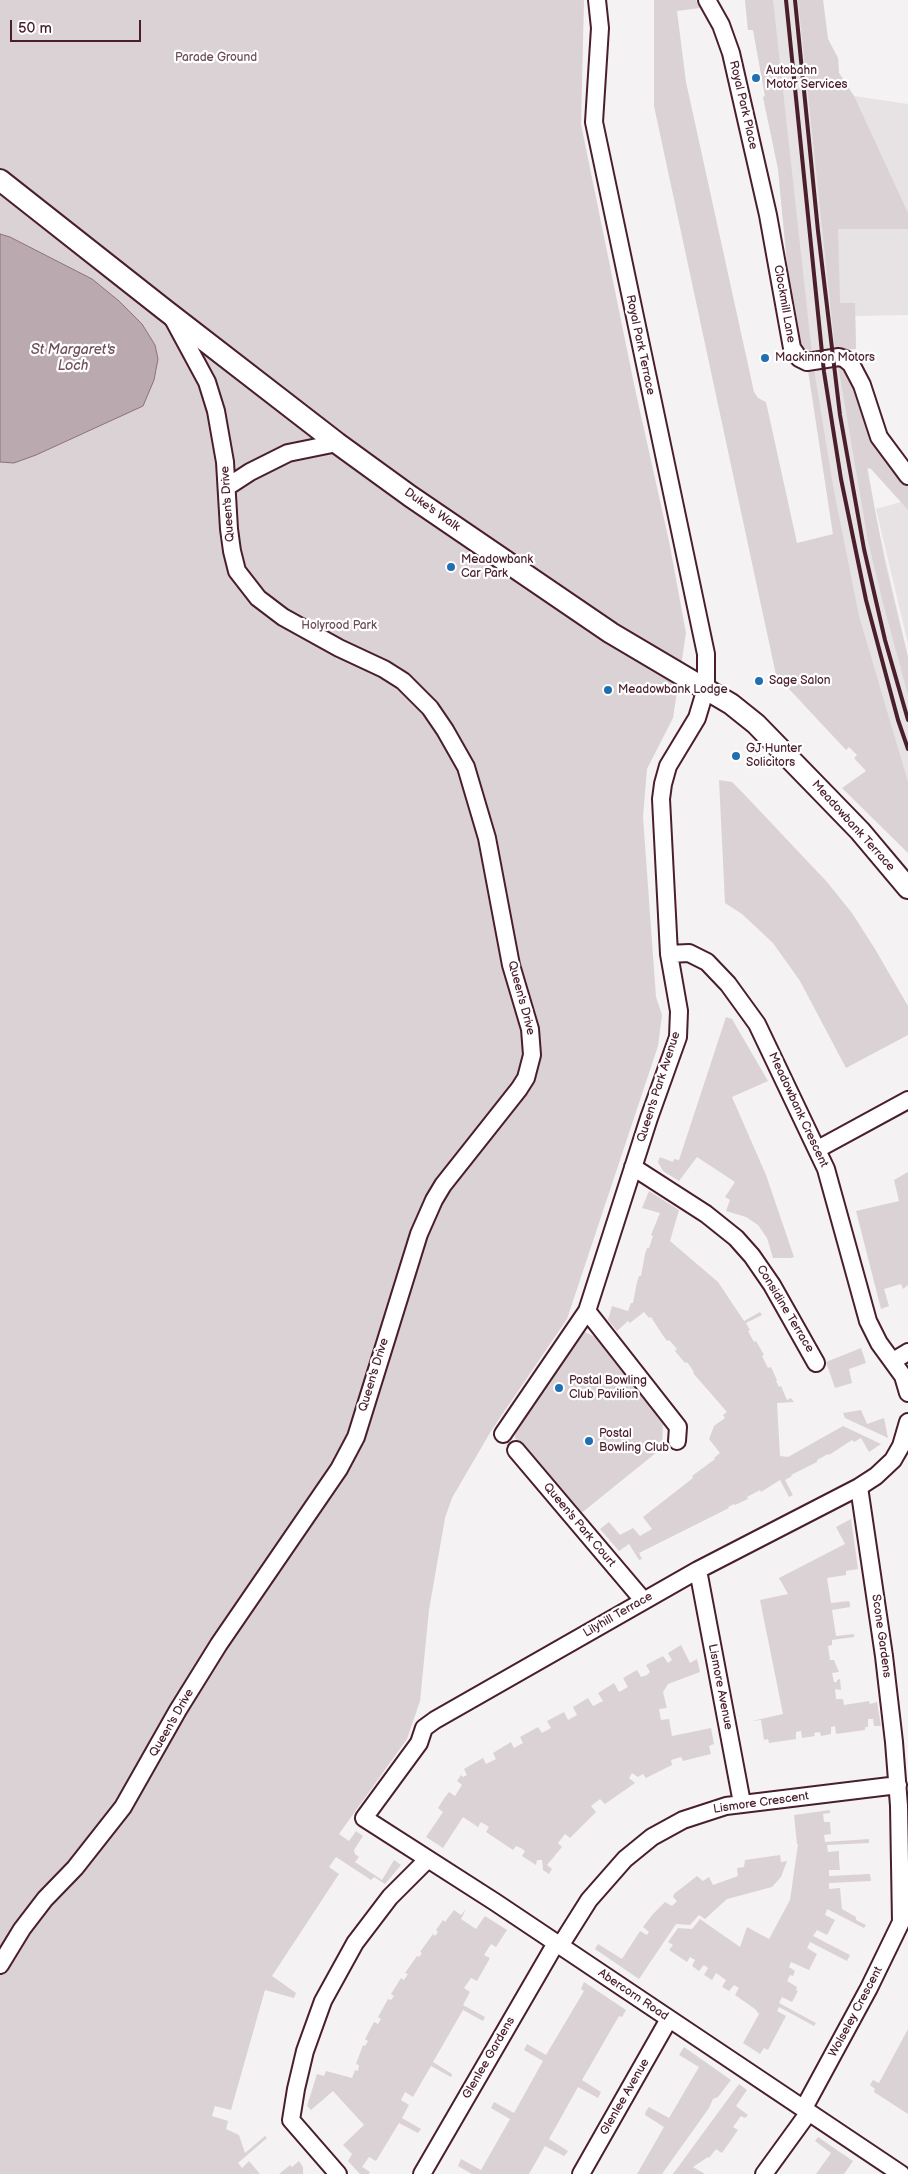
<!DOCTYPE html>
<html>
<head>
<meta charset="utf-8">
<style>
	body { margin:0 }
	#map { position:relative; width:908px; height:2174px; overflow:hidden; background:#f4f2f2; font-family:"Balsamiq Sans",sans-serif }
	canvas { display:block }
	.scale { position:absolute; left:10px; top:20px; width:131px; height:22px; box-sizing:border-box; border:2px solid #4a1f2b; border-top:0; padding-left:6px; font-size:15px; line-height:18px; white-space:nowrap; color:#4a1f2b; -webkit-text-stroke:4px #fff; paint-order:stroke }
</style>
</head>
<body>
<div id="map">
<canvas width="908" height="2174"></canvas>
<div class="scale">50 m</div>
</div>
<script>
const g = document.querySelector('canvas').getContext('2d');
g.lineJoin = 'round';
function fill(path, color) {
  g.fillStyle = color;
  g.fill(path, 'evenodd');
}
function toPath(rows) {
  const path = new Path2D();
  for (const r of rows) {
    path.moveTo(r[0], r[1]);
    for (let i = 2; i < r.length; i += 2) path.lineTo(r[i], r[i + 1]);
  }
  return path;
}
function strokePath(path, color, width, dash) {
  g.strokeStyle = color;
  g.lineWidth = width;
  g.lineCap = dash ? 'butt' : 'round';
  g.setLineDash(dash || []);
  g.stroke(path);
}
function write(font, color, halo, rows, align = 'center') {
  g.font = font + ' "Balsamiq Sans",sans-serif';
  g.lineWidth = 4.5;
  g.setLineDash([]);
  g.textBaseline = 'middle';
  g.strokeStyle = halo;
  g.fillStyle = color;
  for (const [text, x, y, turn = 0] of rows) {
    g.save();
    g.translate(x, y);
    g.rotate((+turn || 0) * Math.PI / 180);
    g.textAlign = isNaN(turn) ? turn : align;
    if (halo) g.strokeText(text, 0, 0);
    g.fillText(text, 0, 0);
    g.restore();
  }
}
fill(toPath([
	[745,0,823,0,828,39,838,58,839,73,854,96,908,104,908,315,855,316,856,349,836,350,852,372,876,518,908,657,908,825,833,535,808,370,814,369,793,326,778,169,763,97,765,96,753,30,748,30],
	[901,502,908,510,908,644,876,509]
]), '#e7e2e3');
fill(toPath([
	[0,0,584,0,581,124,635,389,669,541,686,633,673,718,647,769,643,817,656,997,662,1015,658,1046,567,1319,491,1431,452,1498,445,1518,429,1610,420,1701,407,1739,339,1834,349,1841,356,1831,363,1836,354,1850,355,1854,359,1857,355,1862,382,1880,394,1860,401,1865,385,1884,374,1877,371,1880,336,1857,329,1867,339,1874,272,1976,296,1993,294,1998,265,1990,231,2110,215,2106,212,2116,228,2121,226,2129,239,2135,245,2153,265,2136,267,2138,238,2163,242,2168,249,2161,260,2174,0,2174],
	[654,0,696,0,700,8,677,11,686,82,754,392,758,398,766,402,797,543,833,534,808,370,814,369,833,486,859,616,908,782,908,853,842,788,866,771,854,758,857,755,849,747,846,750,776,675,654,106],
	[745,0,773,0,812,354,807,354,800,351,793,326,778,169,763,97,765,96,753,30,748,30],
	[798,0,823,0,828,39,838,58,839,73,854,96,908,213,908,229,838,229,840,303,855,303,856,349,835,350],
	[838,365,844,365,908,484,908,510,871,469,867,468,885,562,908,657,908,695,883,603,868,541],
	[719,780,732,782,743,793,827,882,852,913,875,949,908,1006,908,1035,846,1068,800,981,773,943,742,914,725,903],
	[726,1017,732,1019,768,1081,732,1097,766,1175,794,1257,791,1258,773,1258,767,1238,758,1225,746,1217,726,1211,730,1200,725,1197,735,1182,697,1157,679,1181,663,1171,658,1162,660,1157,673,1162,674,1159,679,1160],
	[908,1172,908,1285,903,1289,901,1284,884,1289,889,1306,881,1309,856,1211,899,1201,894,1180],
	[649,1191,679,1210,670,1241,718,1282,744,1321,760,1312,762,1315,746,1323,750,1330,748,1331,754,1342,756,1341,764,1355,762,1356,768,1368,771,1367,777,1380,776,1381,779,1387,781,1386,787,1400,791,1398,794,1402,777,1403,780,1456,788,1457,843,1426,881,1444,869,1452,861,1438,854,1442,852,1440,829,1455,828,1454,817,1460,817,1462,791,1475,792,1476,785,1480,793,1495,789,1497,780,1480,761,1492,760,1490,747,1497,748,1499,735,1505,734,1504,728,1507,729,1508,639,1553,642,1559,639,1560,629,1544,619,1551,600,1529,609,1522,620,1535,633,1528,640,1536,652,1529,643,1517,693,1478,692,1476,715,1459,714,1458,720,1453,709,1439,714,1426,725,1418,723,1415,727,1412,693,1373,694,1372,687,1362,685,1363,675,1351,677,1349,669,1340,667,1341,662,1334,651,1317,649,1318,644,1312,630,1323,628,1321,617,1331,608,1320,612,1306,628,1311,631,1303,633,1303,637,1282,639,1276,641,1276,645,1254,647,1248,649,1248,653,1236,651,1235,660,1213,642,1208],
	[585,1332,595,1337,663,1424,662,1448,579,1515,515,1438,515,1435,518,1426,558,1371,564,1358],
	[861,1348,866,1363,849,1369,852,1383,835,1388,826,1362],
	[861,1410,867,1424,884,1418,888,1438,845,1418,843,1413],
	[851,1519,858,1569,846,1571,846,1575,827,1578,831,1603,849,1601,850,1604,850,1607,832,1610,836,1636,854,1634,854,1637,832,1640,832,1645,828,1646,830,1660,834,1660,839,1672,832,1673,834,1682,837,1682,837,1680,840,1679,841,1690,835,1689,836,1699,843,1699,844,1705,869,1701,870,1704,877,1702,881,1726,874,1726,873,1719,868,1719,868,1727,865,1727,865,1730,836,1734,835,1726,831,1727,831,1734,821,1736,820,1732,814,1733,815,1736,802,1738,801,1731,796,1732,796,1739,769,1743,768,1739,764,1740,761,1720,752,1721,783,1714,760,1600,788,1594,779,1578,845,1544,836,1527],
	[681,1645,690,1663,697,1659,700,1672,668,1684,663,1692,667,1708,659,1709,661,1720,669,1719,672,1736,711,1728,714,1744,709,1746,711,1754,683,1761,681,1757,671,1760,672,1765,646,1778,643,1774,638,1777,632,1773,629,1778,635,1783,605,1804,600,1799,591,1806,596,1812,570,1838,565,1834,558,1843,562,1847,547,1865,552,1869,549,1874,543,1870,542,1860,537,1860,536,1865,522,1856,525,1851,521,1848,516,1846,513,1850,486,1832,489,1827,481,1822,478,1827,463,1817,443,1848,426,1837,443,1812,438,1808,443,1800,449,1792,455,1796,462,1785,457,1781,461,1775,463,1777,467,1775,464,1769,483,1758,486,1764,496,1759,493,1753,511,1742,514,1748,523,1743,520,1737,538,1727,542,1733,551,1728,547,1721,564,1712,568,1720,577,1715,573,1707,588,1698,593,1706,603,1701,598,1693,614,1683,619,1692,628,1687,623,1678,637,1670,641,1677,647,1675,650,1672,646,1665,663,1656,668,1663,672,1660,668,1653],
	[830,1810,830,1813,823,1814,824,1822,830,1822,831,1834,824,1835,825,1842,869,1839,869,1843,827,1845,828,1852,839,1851,839,1860,840,1870,829,1870,829,1876,870,1874,871,1881,829,1883,829,1889,840,1888,842,1909,856,1917,856,1920,866,1925,864,1928,827,1909,825,1915,835,1920,827,1935,817,1930,813,1936,850,1955,847,1961,810,1942,807,1948,817,1954,809,1970,791,1962,789,1967,795,1971,793,1976,790,1975,787,1981,797,1987,796,1990,798,1991,792,2002,782,1997,779,2003,816,2023,814,2026,779,2007,777,2011,786,2016,768,2050,764,2048,760,2054,743,2043,759,2014,755,2009,735,1995,739,1988,734,1985,729,1991,722,1987,726,1980,716,1973,712,1980,704,1975,708,1968,704,1965,699,1971,692,1966,695,1960,690,1957,687,1962,669,1950,673,1945,668,1942,678,1928,692,1929,700,1919,740,1947,747,1927,769,1939,790,1900,798,1844,797,1844,794,1815],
	[780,1855,781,1862,787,1861,781,1877,772,1887,727,1899,705,1919,699,1915,690,1925,676,1924,639,1979,595,1949,598,1944,622,1959,640,1931,647,1935,649,1932,643,1927,653,1914,665,1902,672,1906,677,1901,673,1897,674,1894,697,1876,703,1881,709,1877,713,1885,738,1876,737,1868,744,1867,745,1860],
	[466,1909,461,1919,476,1929,485,1916,507,1930,496,1947,491,1944,484,1955,490,1958,477,1981,471,1978,464,1988,470,1992,463,2005,485,2017,483,2021,463,2010,433,2062,452,2074,452,2075,451,2077,431,2066,413,2097,405,2092,401,2100,409,2105,402,2118,421,2129,418,2133,399,2123,376,2161,369,2157,362,2167,370,2172,369,2174,360,2174,348,2161,352,2154,343,2145,364,2125,333,2091,311,2110,307,2106,317,2074,324,2076,326,2071,352,2078,355,2070,358,2071,359,2065,356,2064,363,2045,365,2046,368,2041,365,2039,374,2022,378,2024,381,2019,378,2017,388,1999,391,2000,394,1996,391,1994,401,1978,404,1980,408,1974,405,1973,417,1956,419,1957,422,1953,420,1952,433,1934,435,1936,438,1932,436,1930,443,1920,445,1922,454,1910,461,1915],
	[584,1982,626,2010,622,2017,619,2016,582,2080,601,2092,598,2098,578,2087,549,2139,568,2151,566,2154,564,2156,545,2146,529,2174,472,2174,458,2166,461,2159,481,2170,510,2119,491,2108,494,2102,514,2113,543,2061,524,2050,527,2044,546,2055,584,1991,581,1989],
	[908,2029,908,2114,874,2092,875,2089,870,2085,873,2080,879,2083],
	[684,2047,731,2080,718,2097,713,2099,709,2108,662,2174,637,2174,664,2127,645,2115,646,2111,649,2107,669,2118,699,2067,679,2055],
	[739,2084,747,2090,736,2106,748,2115,745,2118,741,2116,733,2127,738,2130,722,2153,716,2149,709,2158,708,2157,693,2167,705,2174,673,2174],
	[818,2137,853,2161,844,2174,816,2174,831,2153,815,2141],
	[299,2161,303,2167,303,2174,279,2174,290,2165,292,2167]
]), '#dbd2d5');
const water = toPath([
	[0,234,10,237,92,279,119,301,142,324,155,345,158,359,154,380,143,406,36,455,14,463,0,462,0,234]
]);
fill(water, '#baa9ae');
strokePath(water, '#8d727a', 1);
const minor = toPath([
	[707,0,721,25,731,53,768,215,792,348,799,358,807,362,839,357,845,359,851,364,862,385,879,437,908,476],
	[227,487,250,472,288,453,337,443],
	[669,954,689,953,707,962,728,984,757,1024,826,1169,868,1321,879,1343,903,1376,908,1393],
	[818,1149,908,1100],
	[633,1167,706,1214,736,1238,752,1256,772,1285,816,1363],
	[587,1311,678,1427,677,1441],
	[893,1361,908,1352],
	[503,1434,587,1311,649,1118,678,1037,679,1011,669,954,661,799,663,784,668,766,697,718,706,688,706,654,594,122,600,28,597,0],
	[516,1450,643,1600],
	[698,1570,742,1803],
	[560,1946,589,1900,625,1859,652,1837,683,1820,726,1806,898,1785],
	[0,1965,22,1929,45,1899,75,1868,123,1807,178,1710,219,1644,339,1469,356,1437,419,1234,434,1200,443,1185,519,1089,526,1078,532,1055,530,1029,511,965,487,838,466,767,445,730,430,708,403,681,384,669,339,648,283,617,258,598,237,571,232,551,229,529,225,462,216,411,207,382,173,319],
	[804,2108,869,1988,901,1922,899,1806,894,1742,884,1656,859,1487],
	[338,2174,291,2120,296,2089,305,2051,323,2001,355,1943,390,1897,428,1859],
	[422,2174,556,1943],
	[581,2174,669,2019],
	[764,2174,809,2112],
	[901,2174,495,1902,364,1818,419,1743,424,1728,435,1720,698,1570,859,1487,876,1476,893,1460,901,1446,908,1422]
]);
const tertiary = toPath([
	[0,180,165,310,337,443,410,496,611,633,731,704,756,724,827,797,860,831,908,888]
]);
strokePath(minor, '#4a1f2b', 20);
strokePath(tertiary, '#4a1f2b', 24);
strokePath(minor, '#fff', 16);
strokePath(tertiary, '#fff', 20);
strokePath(toPath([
	[786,0,824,372,841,479,866,600,898,720,908,749],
	[795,0,818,231,840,415,864,549,885,640,908,720]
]), '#4a1f2b', 4);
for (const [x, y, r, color] of [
	[756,78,5,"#1f6fb2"],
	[765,358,5,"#1f6fb2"],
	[451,567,5,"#1f6fb2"],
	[759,681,5,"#1f6fb2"],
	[608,690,5,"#1f6fb2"],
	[736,756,5,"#1f6fb2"],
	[559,1388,5,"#1f6fb2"],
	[589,1441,5,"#1f6fb2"]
]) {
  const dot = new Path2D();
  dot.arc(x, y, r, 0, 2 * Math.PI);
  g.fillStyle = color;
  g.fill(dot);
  strokePath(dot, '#fff', 2);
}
write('12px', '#6e4c56', '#fff', [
	["Parade Ground",216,58],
	["Holyrood Park",339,626]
]);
write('12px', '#4a1f2b', '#fff', [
	["Autobahn",766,71],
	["Motor Services",766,85],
	["Mackinnon Motors",775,358],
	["Meadowbank",461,560],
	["Car Park",461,574],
	["Sage Salon",769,681],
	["Meadowbank Lodge",618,690],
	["GJ Hunter",746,749],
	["Solicitors",746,763],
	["Postal Bowling",569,1381],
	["Club Pavilion",569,1395],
	["Postal",599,1434],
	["Bowling Club",599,1448]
], 'left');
write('12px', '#4a1f2b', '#fff', [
	["Royal Park Place",743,105,77],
	["Clockmill Lane",784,304,80],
	["Royal Park Terrace",640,345,78],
	["Queen's Drive",228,504,-94],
	["Duke's Walk",432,510,35],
	["Meadowbank Terrace",853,826,48],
	["Queen's Drive",521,998,75],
	["Queen's Park Avenue",659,1087,-72],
	["Meadowbank Crescent",798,1110,65],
	["Considine Terrace",785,1309,59],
	["Queen's Drive",374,1375,-73],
	["Queen's Park Court",579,1525,50],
	["Lilyhill Terrace",618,1615,-30],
	["Scone Gardens",881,1636,82],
	["Lismore Avenue",720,1687,79],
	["Queen's Drive",172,1723,-60],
	["Lismore Crescent",761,1803,-8],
	["Abercorn Road",633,1995,34],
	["Wolseley Crescent",856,2012,-62],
	["Glenlee Gardens",489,2058,-60],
	["Glenlee Avenue",625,2097,-60]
]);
write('italic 14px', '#714f59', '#fff', [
	["St Margaret's",73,350],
	["Loch",73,366]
]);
</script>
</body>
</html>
